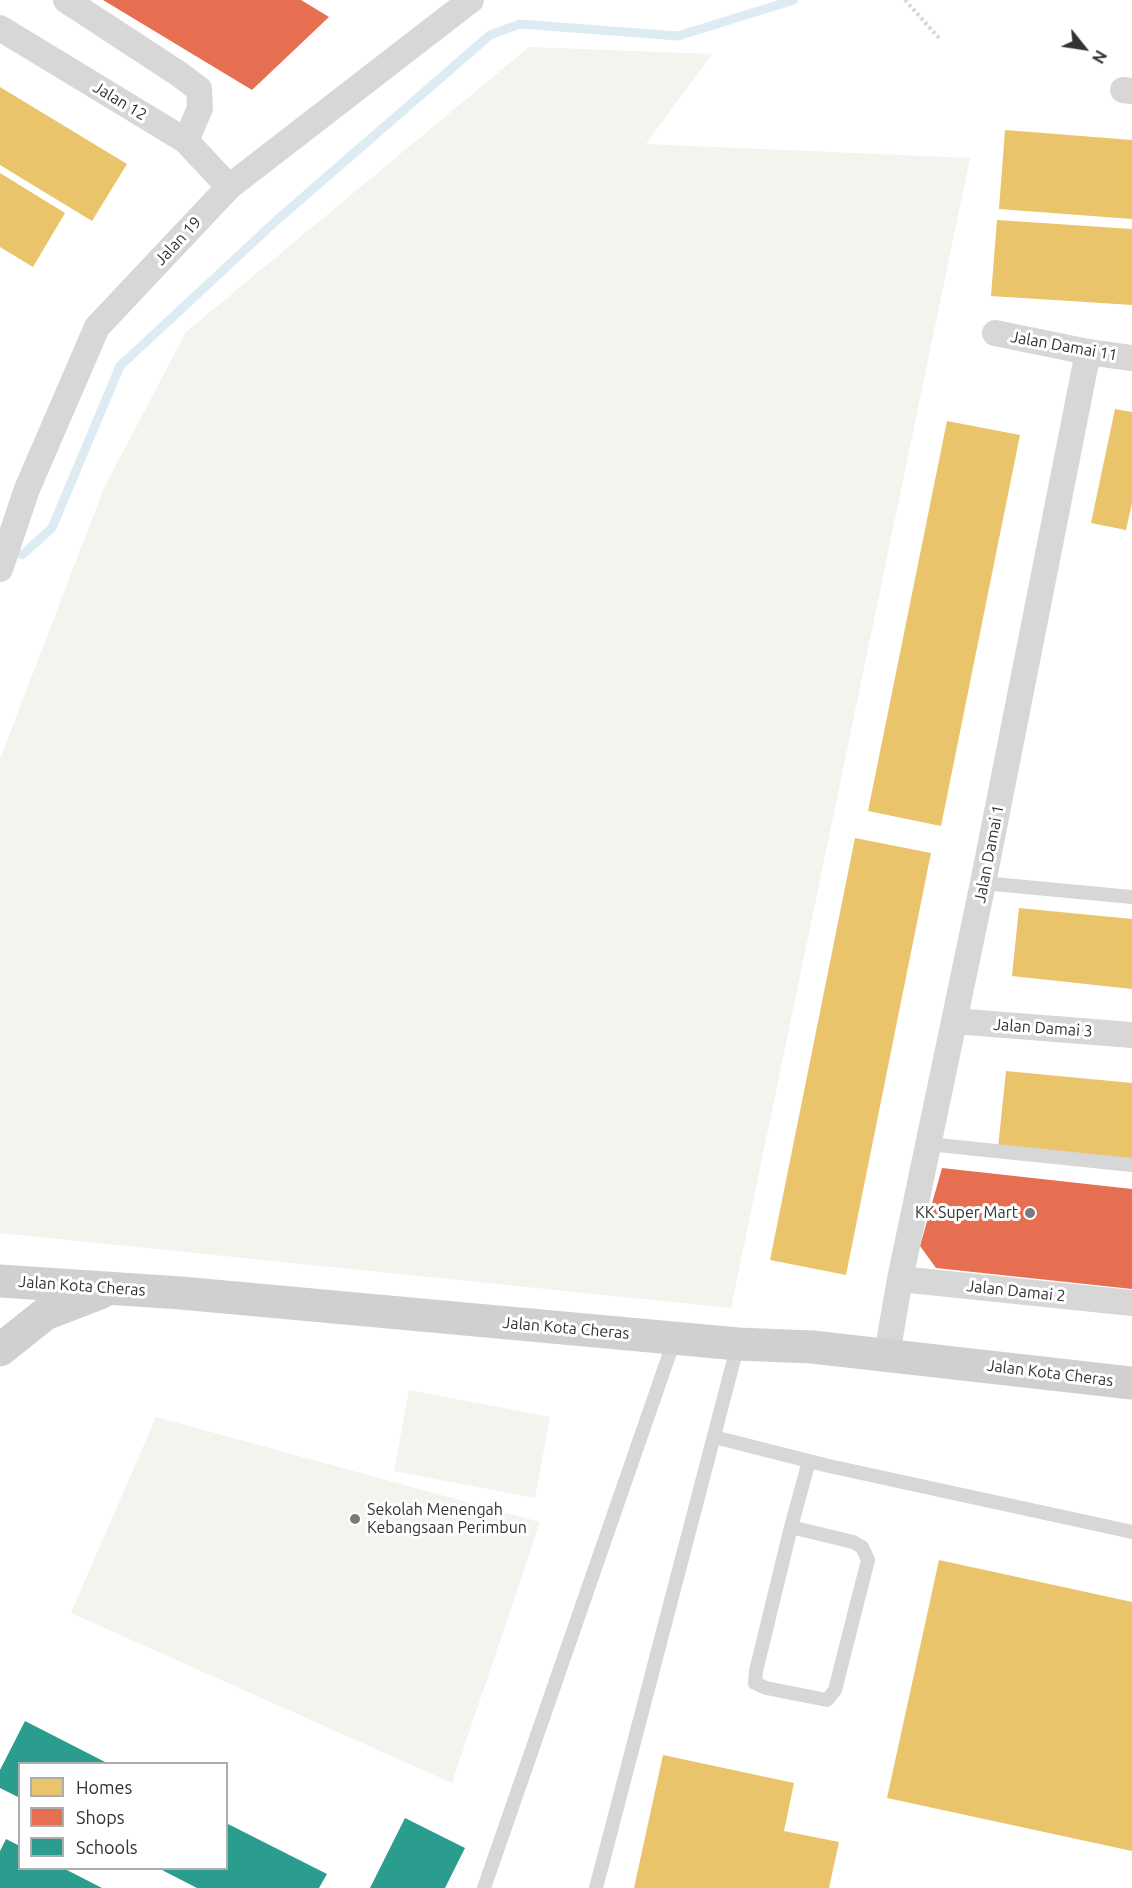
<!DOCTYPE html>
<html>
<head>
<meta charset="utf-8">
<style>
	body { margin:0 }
	#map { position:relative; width:1132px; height:1888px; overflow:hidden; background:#fff; font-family:Ubuntu,sans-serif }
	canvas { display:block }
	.legend { position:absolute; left:18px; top:1762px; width:210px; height:108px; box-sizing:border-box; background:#fff; border:2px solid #adadad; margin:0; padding:8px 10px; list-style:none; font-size:18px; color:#333 }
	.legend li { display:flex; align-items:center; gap:12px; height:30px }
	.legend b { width:30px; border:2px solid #adadad }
	.north { position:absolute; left:1054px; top:18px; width:60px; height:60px; -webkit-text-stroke:4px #fff; paint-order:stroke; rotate:120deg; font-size:16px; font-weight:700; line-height:24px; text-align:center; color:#333 }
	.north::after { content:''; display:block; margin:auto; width:21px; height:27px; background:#333; clip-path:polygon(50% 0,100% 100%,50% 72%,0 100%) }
</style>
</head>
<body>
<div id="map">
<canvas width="1132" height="1888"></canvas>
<ul class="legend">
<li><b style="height:16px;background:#e9c46a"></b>Homes</li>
<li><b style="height:16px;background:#e76f51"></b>Shops</li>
<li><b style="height:16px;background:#2a9d8f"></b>Schools</li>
</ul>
<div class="north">N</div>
</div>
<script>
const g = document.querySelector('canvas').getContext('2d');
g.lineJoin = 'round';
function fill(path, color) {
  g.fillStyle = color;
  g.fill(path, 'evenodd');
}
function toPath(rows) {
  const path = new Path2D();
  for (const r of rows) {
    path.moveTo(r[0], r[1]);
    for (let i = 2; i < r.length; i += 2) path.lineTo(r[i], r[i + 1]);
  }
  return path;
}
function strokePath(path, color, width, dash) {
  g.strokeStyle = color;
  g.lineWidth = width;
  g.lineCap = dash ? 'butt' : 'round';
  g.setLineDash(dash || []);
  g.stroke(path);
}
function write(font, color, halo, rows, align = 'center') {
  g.font = font + ' Ubuntu,sans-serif';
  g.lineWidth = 6;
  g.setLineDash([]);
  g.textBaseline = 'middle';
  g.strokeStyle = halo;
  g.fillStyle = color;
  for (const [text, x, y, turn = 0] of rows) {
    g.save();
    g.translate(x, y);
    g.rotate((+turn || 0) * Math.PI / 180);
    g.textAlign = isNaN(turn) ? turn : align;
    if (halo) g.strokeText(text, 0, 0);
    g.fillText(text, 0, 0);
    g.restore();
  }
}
fill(toPath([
	[529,47,712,54,646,144,970,158,731,1308,0,1233,0,759,104,488,186,332],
	[409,1390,550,1417,535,1498,394,1471],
	[156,1417,540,1522,452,1783,71,1613]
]), '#f1f5ed');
fill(toPath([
	[0,87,127,164,92,221,0,165],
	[1005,130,1132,140,1132,219,999,209],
	[0,173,65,213,33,267,0,247],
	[997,220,1132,229,1132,305,991,296],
	[1115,409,1132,412,1132,503,1126,530,1091,523],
	[947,421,1020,435,941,826,868,811],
	[855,838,931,853,846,1275,770,1260],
	[1019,908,1132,919,1132,989,1012,976],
	[1006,1071,1132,1083,1132,1161,998,1148],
	[939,1560,1132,1602,1132,1851,887,1798],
	[663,1755,794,1783,784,1831,839,1842,829,1888,634,1888]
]), '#e9c46a');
fill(toPath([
	[103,0,301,0,329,17,252,90],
	[942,1168,1132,1189,1132,1289,936,1268,920,1246]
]), '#e76f51');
fill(toPath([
	[25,1721,109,1764,20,1764,20,1798,0,1788,0,1770],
	[405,1818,465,1848,445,1888,370,1888],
	[226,1823,327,1874,319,1888,197,1888,158,1868,226,1868],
	[6,1839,20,1846,20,1868,63,1868,102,1888,0,1888,0,1851]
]), '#2a9d8f');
strokePath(toPath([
	[22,555,52,528,120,366,277,220,490,35,520,24,678,36,794,0]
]), '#ddebf3', 9);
strokePath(toPath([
	[905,0,939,38]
]), '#d6d6d6', 4, [3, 3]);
strokePath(toPath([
	[983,883,1132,897],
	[928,1144,1132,1165],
	[714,1437,829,1466,1132,1532],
	[791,1527,853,1542,862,1547,868,1560,835,1690,827,1700,766,1688,755,1683,756,1671,791,1527,809,1461],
	[484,1888,675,1338],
	[596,1888,738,1344]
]), '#d7d7d7', 14);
strokePath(toPath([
	[66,0,179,74,199,89,200,108,186,141],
	[0,28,186,141,229,187],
	[1123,90,1132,91],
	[995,333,1088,352,1132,358],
	[0,569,27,489,97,327,229,187,471,0],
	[954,1021,1132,1035],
	[900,1279,1132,1303],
	[887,1354,900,1279,983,883,1088,352]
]), '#d7d7d7', 26);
strokePath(toPath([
	[0,1281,181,1293,738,1344,812,1347,1132,1383],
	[0,1350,45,1314,102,1292]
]), '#d0d0d0', 33);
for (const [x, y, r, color] of [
	[1030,1213,6,"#7a7a7a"],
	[355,1519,6,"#7a7a7a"]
]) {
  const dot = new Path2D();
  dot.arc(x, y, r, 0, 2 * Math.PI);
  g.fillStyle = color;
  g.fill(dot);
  strokePath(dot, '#fff', 2);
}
write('16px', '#333', '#fff', [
	["Jalan 12",120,101,31],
	["Jalan 19",178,241,-47],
	["Jalan Damai 11",1064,346,10],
	["Jalan Damai 1",989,854,-79],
	["Jalan Damai 3",1043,1028,4],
	["Jalan Kota Cheras",82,1286,4],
	["Jalan Damai 2",1016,1291,6],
	["Jalan Kota Cheras",566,1328,5],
	["Jalan Kota Cheras",1050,1373,7]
]);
write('16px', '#333', '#fff', [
	["KK Super Mart",1018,1213],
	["Sekolah Menengah",367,1510,"left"],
	["Kebangsaan Perimbun",367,1528,"left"]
], 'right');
</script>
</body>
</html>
